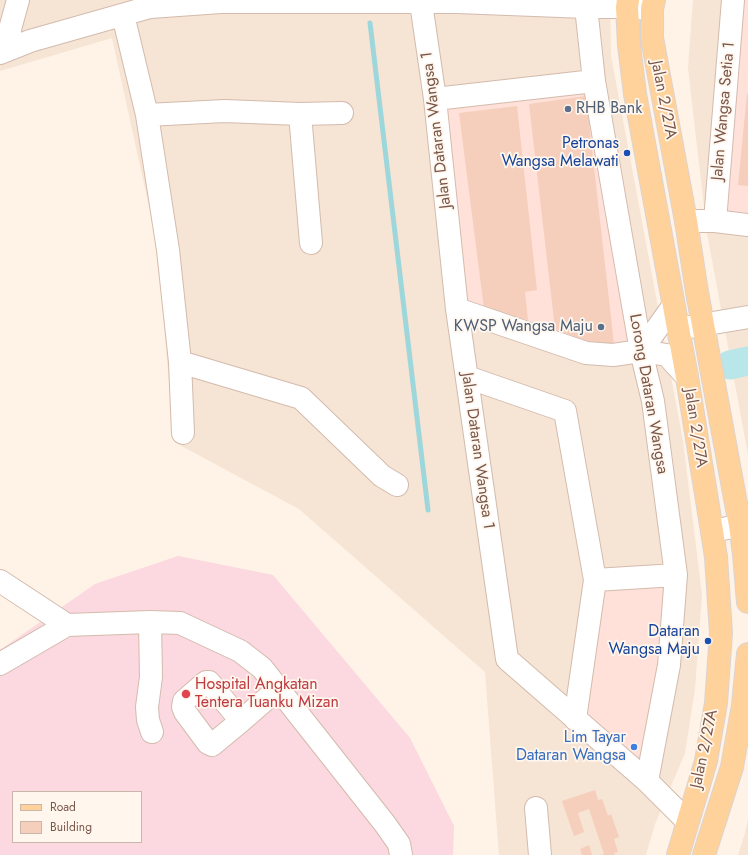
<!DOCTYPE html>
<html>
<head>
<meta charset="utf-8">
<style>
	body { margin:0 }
	#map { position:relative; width:748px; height:855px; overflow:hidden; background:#fef3e6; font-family:Jost,sans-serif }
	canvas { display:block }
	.legend { position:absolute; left:12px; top:791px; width:130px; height:52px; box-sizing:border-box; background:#fff7ee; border:1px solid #c9b7ac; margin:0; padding:5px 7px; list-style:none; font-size:12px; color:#795649 }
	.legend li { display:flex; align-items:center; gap:8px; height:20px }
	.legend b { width:20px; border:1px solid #c9b7ac }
</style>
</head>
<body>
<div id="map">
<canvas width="748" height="855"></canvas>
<ul class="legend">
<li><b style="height:5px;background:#ffd29c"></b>Road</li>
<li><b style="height:11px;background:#f5cebc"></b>Building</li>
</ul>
</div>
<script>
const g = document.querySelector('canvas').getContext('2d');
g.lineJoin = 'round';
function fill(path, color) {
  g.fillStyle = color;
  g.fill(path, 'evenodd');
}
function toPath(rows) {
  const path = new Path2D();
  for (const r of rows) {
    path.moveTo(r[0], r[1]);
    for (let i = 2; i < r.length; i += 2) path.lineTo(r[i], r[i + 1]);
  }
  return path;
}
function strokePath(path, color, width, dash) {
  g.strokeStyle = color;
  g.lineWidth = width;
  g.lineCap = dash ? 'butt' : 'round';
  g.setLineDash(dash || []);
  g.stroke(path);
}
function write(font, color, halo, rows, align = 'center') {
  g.font = font + ' Jost,sans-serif';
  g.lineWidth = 3.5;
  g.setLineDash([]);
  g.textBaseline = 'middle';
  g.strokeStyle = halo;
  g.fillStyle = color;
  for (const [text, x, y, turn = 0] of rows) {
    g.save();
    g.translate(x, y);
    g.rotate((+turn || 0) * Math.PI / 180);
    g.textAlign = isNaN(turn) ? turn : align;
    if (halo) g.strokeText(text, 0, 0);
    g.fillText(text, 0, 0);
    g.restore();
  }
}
fill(toPath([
	[0,0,610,0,611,56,683,441,702,595,695,689,685,753,655,824,646,855,499,855,485,672,299,509,174,442,157,243,112,38,0,71],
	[693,0,748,0,748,455,707,233,688,68],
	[748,819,748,855,738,855,745,833]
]), '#f6e4d4');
fill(toPath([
	[740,0,748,0,748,218,721,216],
	[588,86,633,345,610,349,464,305,441,104],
	[668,580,664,663,644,771,580,716,599,584]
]), '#ffe1d9');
fill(toPath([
	[178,556,273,575,410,738,454,826,453,855,0,855,0,650,95,584],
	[13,792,141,792,141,842,13,842]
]), '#fcd8e0');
strokePath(toPath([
	[370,23,428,510]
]), '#9ed7db', 5);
strokePath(toPath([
	[730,365,748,361]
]), '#b9e6e9', 29);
fill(toPath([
	[747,94,748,94,748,186,738,185],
	[586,96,614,344,587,341,555,329,529,104],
	[517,106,537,290,525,292,528,320,484,309,459,113],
	[595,790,598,800,602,799,608,816,611,814,619,837,614,839,618,852,614,853,615,855,600,855,604,854,589,809,578,813,584,832,574,836,562,801],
	[589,845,592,855,582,855,580,849]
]), '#f5cebc');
const minor = toPath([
	[421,3,435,99,457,309,507,659,647,781,687,821],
	[586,7,594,81,641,351,653,401,676,575,669,665,647,781],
	[123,15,147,115,168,250,180,362,183,433],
	[10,49,10,29,18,0],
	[0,53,30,41,150,7,221,2,457,2,586,7,627,7,652,9],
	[435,99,594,81],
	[300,114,311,243],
	[147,115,225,111,300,114,342,113],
	[686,221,715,221,748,225],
	[715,221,733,0],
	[457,309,586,353,613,355,641,351,667,355,687,377],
	[678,329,748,317],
	[641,351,673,306],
	[180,362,301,398,382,476,397,485],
	[467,377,565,411,595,580,676,575],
	[712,531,748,524],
	[0,581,67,625],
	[150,622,151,677,147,707,148,720,152,732],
	[0,664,67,625,150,622,180,623,240,651,262,668,385,824,399,844,401,855],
	[575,719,595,580],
	[241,721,209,682,206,682,184,701,183,707,185,712,208,743,212,745,241,721,279,688],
	[536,808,540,855]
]);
const major = toPath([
	[628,0,627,7,629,45,635,94,687,377,712,531,716,557,721,633,716,703,706,761,678,855],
	[654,0,652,9,652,38,686,221,697,292,740,525,744,554,748,602],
	[704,855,732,767,743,705,748,654]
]);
strokePath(minor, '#d3bbad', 24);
strokePath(major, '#dcd3d0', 24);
strokePath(minor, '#fff', 22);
strokePath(major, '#ffd29c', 22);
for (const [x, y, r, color] of [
	[568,109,4,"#5c6f8a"],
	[627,153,4,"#1a4fb4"],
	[601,327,4,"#5c6f8a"],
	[708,641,4,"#1a4fb4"],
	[186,694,5,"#e0444e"],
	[634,747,4,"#3f7fe0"]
]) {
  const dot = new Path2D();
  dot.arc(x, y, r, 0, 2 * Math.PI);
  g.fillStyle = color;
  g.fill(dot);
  strokePath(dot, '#fff7ee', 1.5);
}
write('16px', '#795649', '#fff7ee', [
	["Jalan 2/27A",663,100,79],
	["Jalan Wangsa Setia 1",724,111,-85],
	["Jalan Dataran Wangsa 1",437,130,-97],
	["Lorong Dataran Wangsa",648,394,80],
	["Jalan 2/27A",695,428,81],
	["Jalan Dataran Wangsa 1",477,451,82],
	["Jalan 2/27A",705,749,-78]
]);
write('16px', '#4e5e75', '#fff7ee', [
	["RHB Bank",576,109],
	["KWSP Wangsa Maju",593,327,"right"]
], 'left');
write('16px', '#164399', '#fff7ee', [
	["Petronas",619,144],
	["Wangsa Melawati",619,162],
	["Dataran",700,632],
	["Wangsa Maju",700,650]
], 'right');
write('16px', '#be3a42', '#fff7ee', [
	["Hospital Angkatan",195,685],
	["Tentera Tuanku Mizan",195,703]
], 'left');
write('16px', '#366cbe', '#fff7ee', [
	["Lim Tayar",626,738],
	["Dataran Wangsa",626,756]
], 'right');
</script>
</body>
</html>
